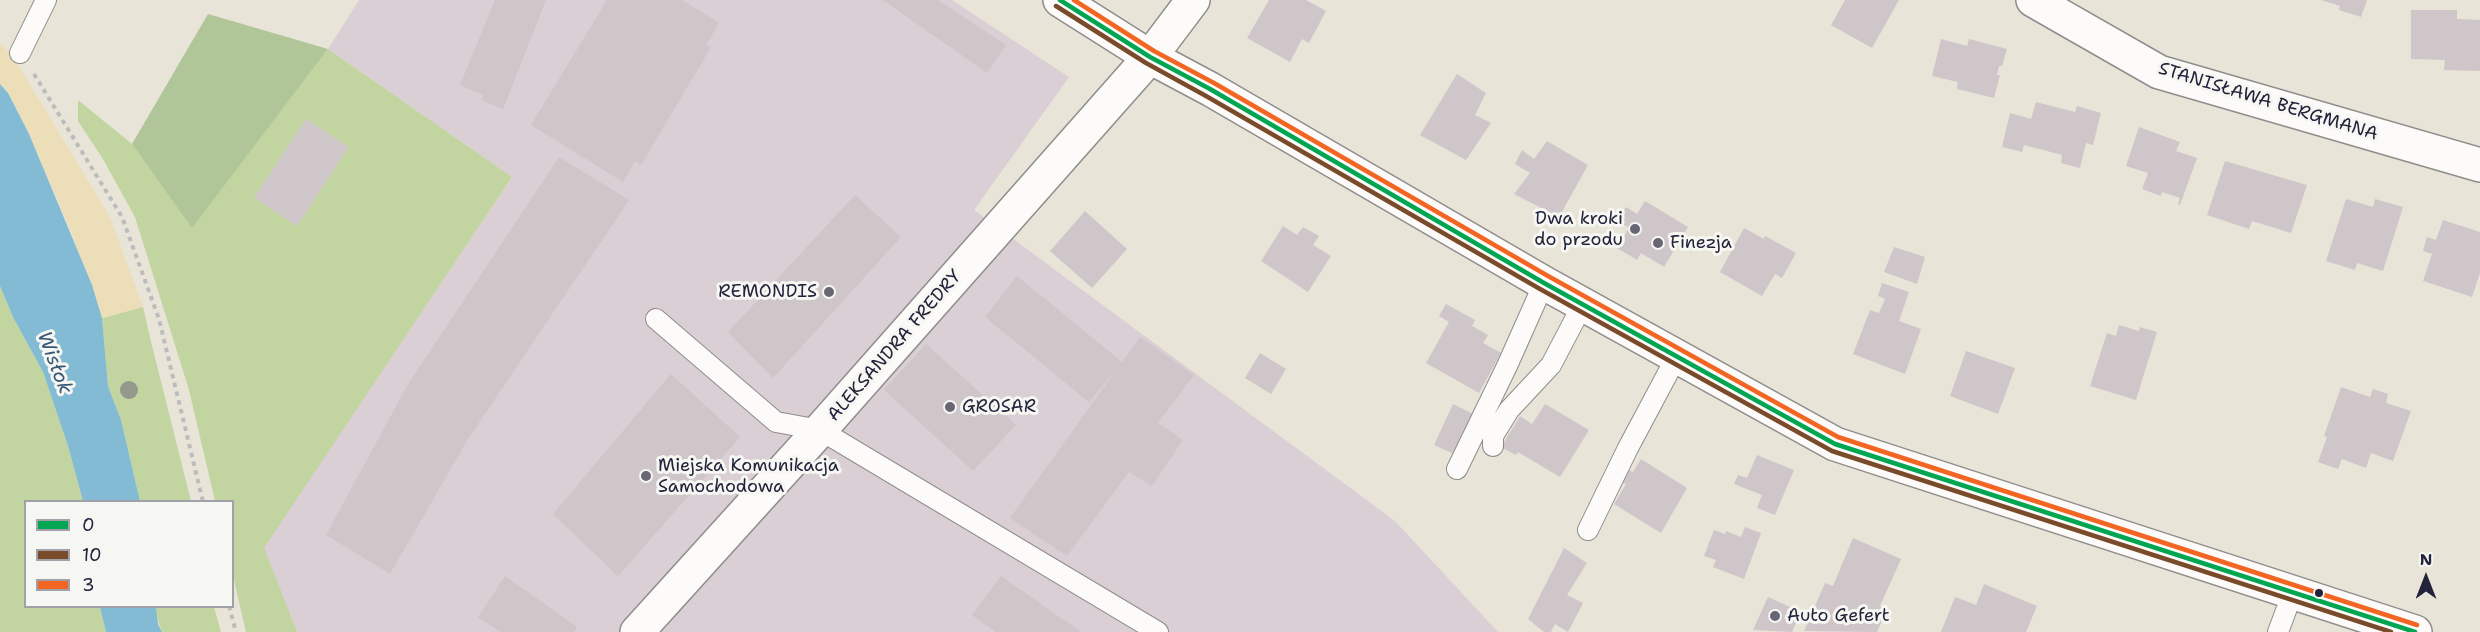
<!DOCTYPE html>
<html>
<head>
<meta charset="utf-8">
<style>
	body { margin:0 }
	#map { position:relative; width:2480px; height:632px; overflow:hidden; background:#e8e4d8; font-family:"Shantell Sans",sans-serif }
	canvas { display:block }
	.legend { position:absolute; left:24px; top:500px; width:210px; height:108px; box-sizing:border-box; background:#f6f6f2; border:2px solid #a1a1a9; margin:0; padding:8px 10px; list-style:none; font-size:18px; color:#22223b }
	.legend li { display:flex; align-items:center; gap:12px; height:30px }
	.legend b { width:30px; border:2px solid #a1a1a9 }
	.north { position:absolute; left:2396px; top:548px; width:60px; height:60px; -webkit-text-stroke:4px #f6f6f2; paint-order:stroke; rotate:0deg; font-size:16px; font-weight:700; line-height:24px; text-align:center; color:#22223b }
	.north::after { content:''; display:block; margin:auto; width:21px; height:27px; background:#22223b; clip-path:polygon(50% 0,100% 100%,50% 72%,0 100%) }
</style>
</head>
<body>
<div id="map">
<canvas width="2480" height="632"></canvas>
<ul class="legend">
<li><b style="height:8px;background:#00a651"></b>0</li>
<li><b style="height:8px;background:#7a4b2a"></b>10</li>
<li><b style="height:8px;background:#f26522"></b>3</li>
</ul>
<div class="north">N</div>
</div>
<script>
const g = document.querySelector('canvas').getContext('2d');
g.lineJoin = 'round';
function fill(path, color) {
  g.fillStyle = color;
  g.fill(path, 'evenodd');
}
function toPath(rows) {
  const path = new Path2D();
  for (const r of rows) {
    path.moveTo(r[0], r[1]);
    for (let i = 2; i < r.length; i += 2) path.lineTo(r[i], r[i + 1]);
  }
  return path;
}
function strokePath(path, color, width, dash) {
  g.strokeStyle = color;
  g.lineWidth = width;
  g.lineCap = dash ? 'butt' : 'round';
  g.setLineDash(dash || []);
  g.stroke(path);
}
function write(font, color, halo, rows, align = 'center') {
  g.font = font + ' "Shantell Sans",sans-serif';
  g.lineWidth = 6;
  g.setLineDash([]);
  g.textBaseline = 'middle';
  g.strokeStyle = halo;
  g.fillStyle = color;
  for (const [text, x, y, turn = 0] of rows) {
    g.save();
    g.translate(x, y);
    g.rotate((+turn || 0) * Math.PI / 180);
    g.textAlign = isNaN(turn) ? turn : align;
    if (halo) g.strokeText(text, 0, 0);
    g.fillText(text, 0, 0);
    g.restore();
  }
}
fill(toPath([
	[359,0,952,0,1069,77,974,210,1395,521,1498,632,297,632,263,548,512,177,328,49]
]), '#d9cfd5');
fill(toPath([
	[328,49,512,177,264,548,297,632,246,632,233,576,232,502,215,501,189,390,135,217,103,159,78,121,78,100,132,144,192,227],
	[0,286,13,317,43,372,68,446,83,501,26,502,26,606,100,607,106,632,0,632],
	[143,307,151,342,191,501,140,501,121,420,108,386,102,318],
	[156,607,214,607,221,632,162,632,158,621]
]), '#c2d49f');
fill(toPath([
	[208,14,328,49,192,228,132,144]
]), '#b0c598');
fill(toPath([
	[0,42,14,58,110,217,143,307,102,318,72,234,29,134,8,93,0,84]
]), '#ebdeb8');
fill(toPath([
	[0,84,8,93,29,134,92,285,102,318,108,386,121,420,140,501,83,501,68,446,43,372,13,317,0,286],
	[100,607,156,607,158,624,162,632,106,632]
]), '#83bad4');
fill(toPath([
	[495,0,546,0,503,109,481,100,483,95,460,85],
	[607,0,682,0,719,23,706,45,711,47,641,165,635,161,623,182,531,125],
	[883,0,938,0,1006,45,987,73],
	[1269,0,1306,0,1326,11,1309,43,1302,39,1290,62,1247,38],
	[1845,0,1899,0,1872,48,1831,25],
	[2321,0,2367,0,2361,17,2339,10,2340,6],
	[2411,10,2457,10,2457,19,2480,20,2480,71,2444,70,2445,60,2411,59],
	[1941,39,1967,46,1969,39,2007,49,2002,66,1999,66,1997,75,2000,75,1994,98,1957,89,1958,82,1932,76],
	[1457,74,1486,93,1475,115,1491,123,1466,160,1420,135],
	[2036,102,2075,112,2077,106,2101,113,2093,145,2086,143,2080,168,2061,163,2062,155,2024,145,2022,152,2002,147,2010,113,2031,119],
	[306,119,349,147,297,226,254,198],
	[2139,127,2180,142,2176,151,2197,158,2180,205,2178,204,2180,198,2162,192,2161,196,2142,189,2148,173,2126,166],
	[1547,141,1588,165,1559,217,1514,194,1530,173,1515,164,1522,150,1534,159],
	[559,157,629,200,468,439,390,574,326,535,407,386],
	[2225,161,2307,185,2291,233,2252,221,2249,229,2207,215],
	[855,195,901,237,773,378,728,332],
	[2346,199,2373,207,2375,199,2403,207,2383,271,2357,263,2355,270,2326,261],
	[1645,201,1688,227,1664,267,1641,253,1637,260,1617,248,1629,228,1618,221,1626,207,1637,214],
	[1085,211,1127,249,1092,288,1050,251],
	[2443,220,2480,232,2480,273,2472,297,2423,281,2432,254,2423,251,2427,237,2436,240],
	[1283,226,1297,235,1303,227,1319,236,1313,245,1331,256,1308,292,1261,261],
	[1744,228,1764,239,1765,236,1796,253,1782,278,1775,274,1762,296,1720,272],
	[1894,247,1925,257,1917,284,1884,272],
	[1017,276,1122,362,1140,337,1194,375,1158,423,1183,440,1152,486,1129,472,1067,556,1010,518,1117,369,1089,402,985,317],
	[1882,283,1909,292,1899,321,1921,329,1905,374,1853,354,1870,310,1879,313,1885,299,1878,296],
	[1446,304,1475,320,1472,326,1488,335,1483,343,1501,353,1479,393,1426,363,1449,322,1439,316],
	[2119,325,2139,331,2140,327,2157,332,2136,400,2090,386,2107,333,2116,336],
	[926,344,1016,425,973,471,884,390],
	[1966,351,2015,368,1998,414,1950,396],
	[1260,353,1286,369,1271,394,1245,378],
	[671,374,740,437,618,576,553,514],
	[2341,387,2370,397,2373,389,2388,394,2386,403,2411,411,2393,461,2371,453,2366,468,2342,459,2338,469,2318,462,2327,437,2324,436],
	[1453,404,1473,414,1454,454,1434,445],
	[1545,404,1589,430,1560,477,1518,452,1516,455,1501,447,1520,416,1532,424],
	[1757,455,1794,470,1775,515,1757,508,1762,495,1734,484,1738,475,1747,478],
	[1641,459,1687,488,1661,533,1614,504,1626,484,1619,481,1627,469,1633,472],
	[1745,527,1761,533,1744,579,1713,567,1716,560,1704,556,1714,530,1725,534,1726,531,1741,537],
	[1853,538,1901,559,1880,606,1887,609,1877,632,1804,631,1825,583,1833,586],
	[1564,548,1587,563,1567,595,1583,603,1568,632,1555,624,1551,632,1544,632,1528,619],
	[505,576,577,627,574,632,501,632,478,617],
	[1001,576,1081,632,996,632,972,615],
	[1984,584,2037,606,2026,632,1941,632,1955,597,1976,605],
	[1768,597,1801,612,1792,632,1753,630]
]), '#cfc6c9');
const lane = toPath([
	[20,53,46,0],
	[656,319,776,422,820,430,1158,632],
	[1493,446,1493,436,1509,410,1551,365,1583,304],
	[1457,469,1507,366,1544,283],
	[1588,530,1628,448,1677,356],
	[2278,632,2293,592]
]);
const street = toPath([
	[2033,0,2159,72,2480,165],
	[637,632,820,430,1150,57,1193,0]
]);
const secondary = toPath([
	[1060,0,1150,57,1210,89,1544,283,1835,444,2415,632]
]);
strokePath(lane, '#8f8d8b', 22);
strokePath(street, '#8f8d8b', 36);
strokePath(secondary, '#8f8d8b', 36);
strokePath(toPath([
	[34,74,122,217,159,319,203,502],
	[229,606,236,632]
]), '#bdbcbd', 4, [4.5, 4.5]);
strokePath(lane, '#fcfbf9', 20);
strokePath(street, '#fcfbf9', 33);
strokePath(secondary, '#fcfbf9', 33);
strokePath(toPath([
	[1060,0,1150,57,1210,89,1544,283,1835,444,2415,632]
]), '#00a651', 4.5);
strokePath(toPath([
	[1056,6,1146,63,1206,96,1540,289,1832,451,2391,632]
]), '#7a4b2a', 4.5);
strokePath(toPath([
	[1074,0,1154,51,1214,83,1548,276,1838,437,2417,625]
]), '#f26522', 4.5);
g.fillStyle = '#94998c';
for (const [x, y] of [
	[129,390]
]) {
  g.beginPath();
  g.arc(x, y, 9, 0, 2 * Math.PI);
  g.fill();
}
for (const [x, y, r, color] of [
	[1635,229,6,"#676672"],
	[1658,243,6,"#676672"],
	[829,292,6,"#676672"],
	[950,407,6,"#676672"],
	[646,476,6,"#676672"],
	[2319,593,5,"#22223b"],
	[1775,616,6,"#676672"]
]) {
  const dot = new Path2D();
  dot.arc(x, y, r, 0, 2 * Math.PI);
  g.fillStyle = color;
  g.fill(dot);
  strokePath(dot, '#f6f6f2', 2);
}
write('18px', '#22223b', '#f6f6f2', [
	["STANISŁAWA BERGMANA",2268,102,17],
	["ALEKSANDRA FREDRY",895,346,-49]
]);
write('18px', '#22223b', '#f6f6f2', [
	["Dwa kroki",1623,219,"right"],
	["do przodu",1623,240,"right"],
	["Finezja",1670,243],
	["REMONDIS",817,292,"right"],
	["GROSAR",962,407],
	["Miejska Komunikacja",658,466],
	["Samochodowa",658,487],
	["Auto Gefert",1787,616]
], 'left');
write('italic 20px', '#385878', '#f6f6f2', [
	["Wisłok",54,363,69]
]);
</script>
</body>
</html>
